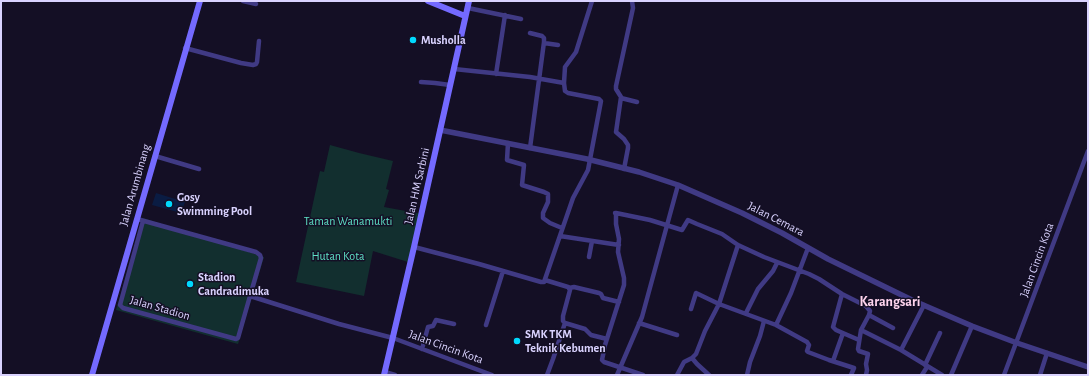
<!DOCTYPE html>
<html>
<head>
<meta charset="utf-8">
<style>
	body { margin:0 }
	#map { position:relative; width:1089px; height:376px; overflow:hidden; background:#140f25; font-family:"Alegreya Sans",sans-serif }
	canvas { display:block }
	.frame { position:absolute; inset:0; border:2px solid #dad3ff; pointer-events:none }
</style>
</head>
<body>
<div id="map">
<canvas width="1089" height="376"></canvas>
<div class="frame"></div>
</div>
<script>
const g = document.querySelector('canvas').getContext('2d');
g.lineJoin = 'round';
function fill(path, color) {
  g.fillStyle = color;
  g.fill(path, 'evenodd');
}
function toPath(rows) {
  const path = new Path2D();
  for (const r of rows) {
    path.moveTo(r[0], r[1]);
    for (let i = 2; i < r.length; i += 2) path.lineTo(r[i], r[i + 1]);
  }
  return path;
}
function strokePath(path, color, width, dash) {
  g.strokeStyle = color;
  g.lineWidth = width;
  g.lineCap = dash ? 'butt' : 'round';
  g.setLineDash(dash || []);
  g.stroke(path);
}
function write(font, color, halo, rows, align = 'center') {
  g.font = font + ' "Alegreya Sans",sans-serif';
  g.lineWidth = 3;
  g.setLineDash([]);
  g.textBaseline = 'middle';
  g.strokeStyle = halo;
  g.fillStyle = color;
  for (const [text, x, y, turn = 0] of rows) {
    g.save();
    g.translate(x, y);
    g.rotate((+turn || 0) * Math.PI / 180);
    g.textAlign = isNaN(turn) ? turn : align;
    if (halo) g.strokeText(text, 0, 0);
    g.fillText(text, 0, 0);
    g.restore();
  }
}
fill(toPath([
	[330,145,359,153,393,161,386,189,389,190,384,207,422,214,408,262,373,251,364,296,296,282,320,171,324,172],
	[143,218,264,257,238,344,116,310]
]), '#122f2f');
fill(toPath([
	[156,193,185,202,181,213,152,205]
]), '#0a1c43');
strokePath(toPath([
	[243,1,256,4],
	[468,8,521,19],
	[530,33,542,36,544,38,544,42,530,148],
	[544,43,558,45],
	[185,48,241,63,253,65,256,64,257,62,259,41],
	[454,69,530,77,564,83,565,67,576,52,592,1],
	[496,74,505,15],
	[421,82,435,83,450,85],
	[621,98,637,102],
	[508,143,507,160,524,165,522,185,544,192,548,194,548,202,543,213,543,218,550,223,562,228],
	[155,156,199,169],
	[624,169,628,148,628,145,624,139,616,132,621,97,616,89,616,86,633,8,632,1],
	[615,213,616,213,616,224,619,239,618,252,624,278,624,285,605,345,602,360,604,362,643,375],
	[616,213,650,220,682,230,688,220,697,224,722,234,738,245,764,257,809,274,819,279,842,294,866,306,870,311,869,315,861,330,858,349,859,351,868,354,866,364,867,370,866,375],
	[137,219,256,252,260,255,261,258,250,296,339,324,393,338,492,375],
	[143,221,120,305,123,308,236,339,238,338,250,296],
	[560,236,619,245],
	[414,247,479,264,541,282,544,282,573,198,588,170,601,101,599,99,568,93,565,91,564,83],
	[589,257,592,241],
	[545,280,568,287,570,290,563,316,563,321,565,323,553,359,547,375],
	[569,288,574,287,599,293,601,294,603,298,619,302],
	[842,294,833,327,836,330,859,340],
	[691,309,696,293,719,304,776,325,807,342,809,345,807,351,808,352,829,360,854,368,851,375],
	[746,313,758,289,773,271,777,263],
	[869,315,893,328],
	[565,323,585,329,591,335,607,339],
	[639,323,677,335],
	[486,325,503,271],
	[776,325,791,293,808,248],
	[861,330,901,350,942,375],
	[422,349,428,327,433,326,436,320,454,324],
	[901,350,924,305],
	[692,358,697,364,709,375],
	[833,361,843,333],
	[925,365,940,333],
	[385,372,395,375],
	[617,375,642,317,678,185],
	[677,375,684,362,692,358,696,354,705,331,719,304,738,245],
	[747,375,750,362,760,336,764,321],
	[922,375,927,367],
	[951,375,972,326],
	[1004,375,1088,151],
	[1040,375,1047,353]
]), '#403a84', 4.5);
strokePath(toPath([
	[440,130,587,159,639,172,678,185,742,213,782,233,828,259,914,301,972,326,1017,343,1088,367]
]), '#403a84', 5.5);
strokePath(toPath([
	[428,1,465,16],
	[92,375,200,1],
	[384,375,414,247,469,1]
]), '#746aff', 6);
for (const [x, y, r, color] of [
	[413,40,4,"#00d9fe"],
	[169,204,4,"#00d9fe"],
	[190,284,4,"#00d9fe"],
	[517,341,4,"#00d9fe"]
]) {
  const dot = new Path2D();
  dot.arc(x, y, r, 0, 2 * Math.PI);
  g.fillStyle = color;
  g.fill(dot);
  strokePath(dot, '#140f25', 1.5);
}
write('bold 12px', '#dad3ff', '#140f25', [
	["Musholla",421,40],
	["Gosy",177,197],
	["Swimming Pool",177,211],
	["Stadion",198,277],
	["Candradimuka",198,291],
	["SMK TKM",525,334],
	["Teknik Kebumen",525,348]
], 'left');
write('12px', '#dad3ff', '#140f25', [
	["Jalan Arumbinang",135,185,-74],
	["Jalan HM Sarbini",417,186,-77],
	["Jalan Cemara",776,219,27],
	["Jalan Cincin Kota",1037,260,-70],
	["Jalan Stadion",160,308,16],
	["Jalan Cincin Kota",446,347,20]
]);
write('12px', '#5ee0c5', '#140f25', [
	["Taman Wanamukti",348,221],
	["Hutan Kota",338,256]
]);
write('bold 14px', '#ffd5ee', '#140f25', [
	["Karangsari",890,302]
]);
</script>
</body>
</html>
